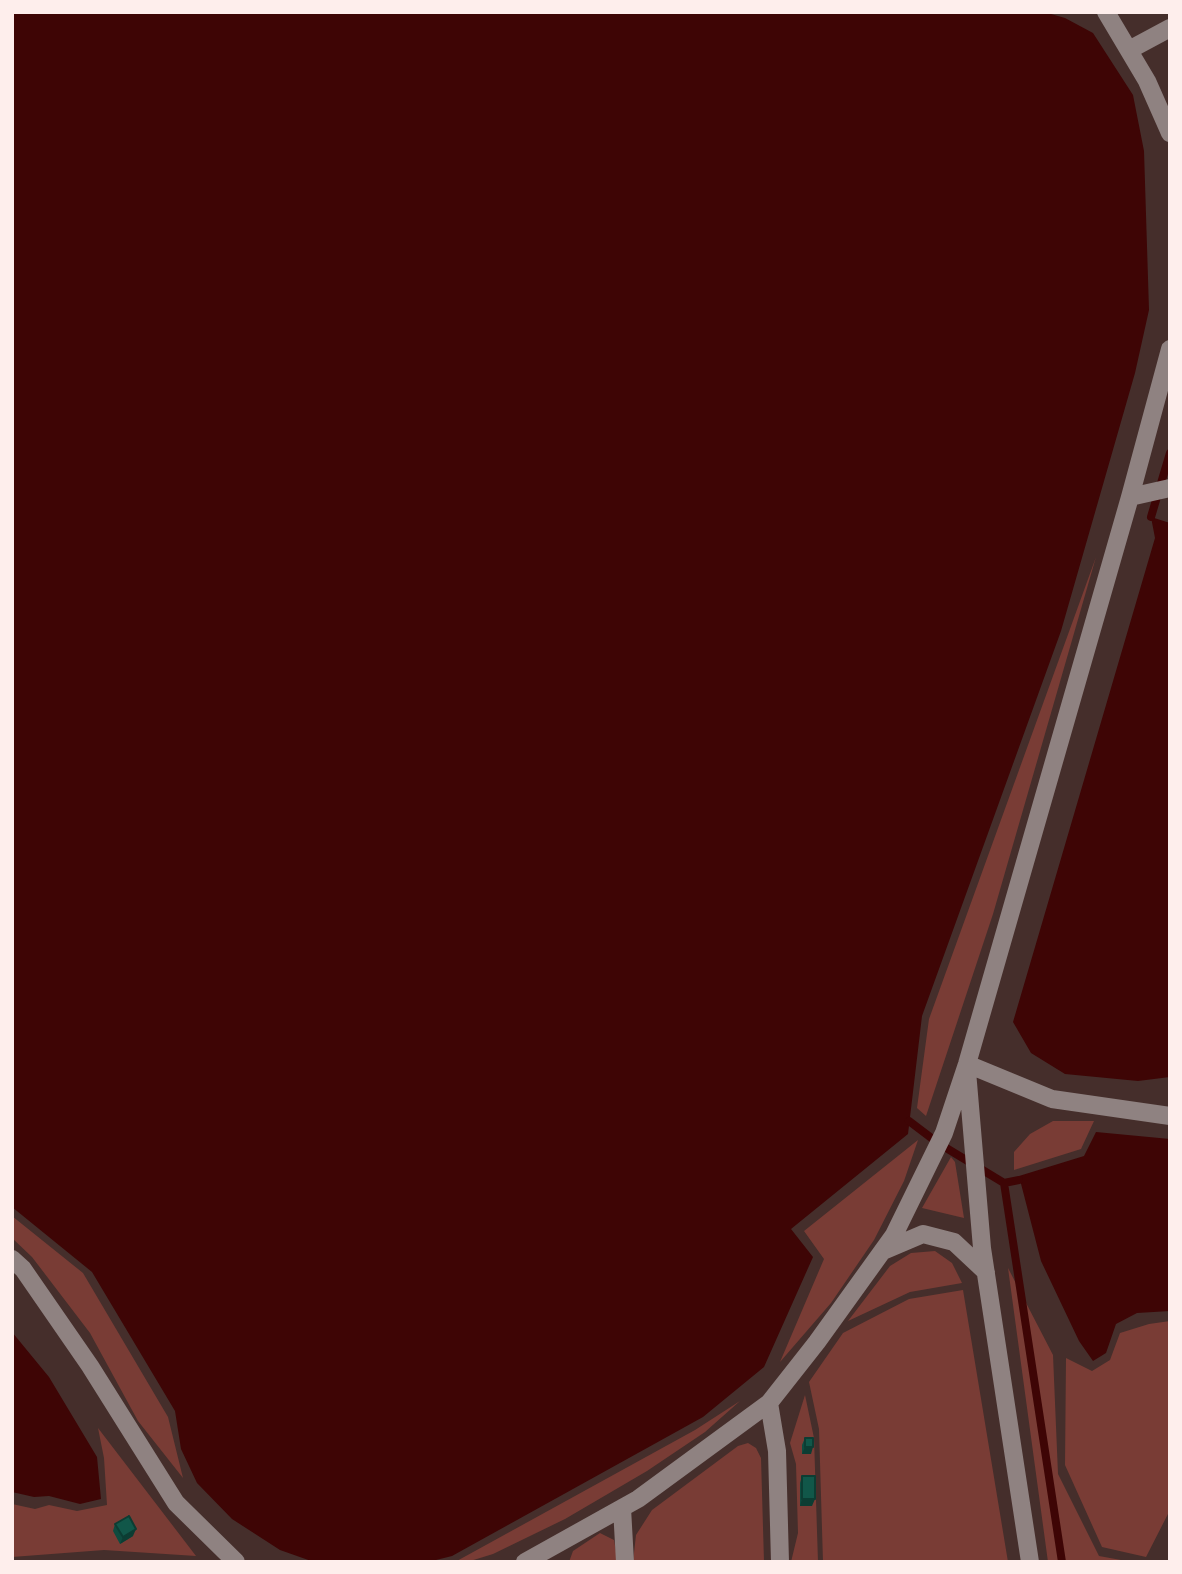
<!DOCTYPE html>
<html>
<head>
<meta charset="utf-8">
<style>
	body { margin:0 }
	#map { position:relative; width:1182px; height:1574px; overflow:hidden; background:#452e2b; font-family:Barlow,sans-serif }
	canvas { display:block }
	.frame { position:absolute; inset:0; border:14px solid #feeeec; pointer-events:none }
</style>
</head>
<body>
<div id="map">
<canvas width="1182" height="1574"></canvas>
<div class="frame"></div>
</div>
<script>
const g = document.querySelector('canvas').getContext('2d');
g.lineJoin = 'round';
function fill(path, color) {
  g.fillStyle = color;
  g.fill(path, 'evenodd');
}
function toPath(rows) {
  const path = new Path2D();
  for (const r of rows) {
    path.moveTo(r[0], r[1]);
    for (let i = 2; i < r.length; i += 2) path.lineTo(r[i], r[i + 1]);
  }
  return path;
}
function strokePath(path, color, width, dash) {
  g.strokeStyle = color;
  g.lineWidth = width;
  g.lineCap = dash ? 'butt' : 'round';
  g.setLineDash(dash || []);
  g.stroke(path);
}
fill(toPath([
	[1096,557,993,914,926,1116,917,1108,929,1019],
	[1053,1121,1094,1121,1081,1149,1014,1170,1014,1152,1030,1134],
	[918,1140,904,1181,874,1240,831,1303,780,1362,824,1259,804,1231],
	[951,1157,955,1162,964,1218,922,1208],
	[12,1216,83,1273,168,1417,183,1478,138,1421,90,1333,32,1257,12,1238],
	[935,1251,952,1263,962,1283,910,1292,848,1321,890,1266,911,1253],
	[1008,1268,1053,1355,1058,1474,1099,1556,1132,1562,1048,1562],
	[963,1290,1008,1562,823,1562,819,1429,809,1382,843,1333,909,1299],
	[1170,1321,1170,1510,1146,1557,1102,1547,1065,1465,1066,1358,1092,1371,1110,1360,1120,1333,1149,1324],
	[805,1395,814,1438,818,1562,791,1562,798,1533,796,1464,790,1443],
	[740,1401,705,1432,647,1471,565,1519,493,1554,467,1562,455,1562,695,1430],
	[98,1428,196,1556,104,1550,12,1557,12,1504,35,1509,49,1505,77,1511,107,1505,104,1458],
	[748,1443,756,1448,761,1458,764,1562,633,1562,636,1535,652,1510,738,1446],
	[600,1533,614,1540,618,1562,569,1562,573,1551]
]), '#793c35');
fill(toPath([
	[12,12,1044,12,1065,18,1093,33,1133,95,1144,151,1149,310,1135,373,1061,631,922,1016,908,1134,791,1229,813,1257,764,1367,703,1417,452,1556,428,1562,314,1562,280,1550,232,1519,197,1483,181,1449,175,1411,92,1272,12,1207],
	[1151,517,1170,523,1170,1077,1138,1081,1065,1074,1031,1053,1013,1022,1155,538],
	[1096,1132,1170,1139,1170,1311,1137,1313,1116,1324,1106,1353,1093,1361,1079,1341,1041,1261,1019,1176,1084,1156],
	[12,1332,49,1377,97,1457,101,1499,80,1504,49,1496,34,1497,12,1492]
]), '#3e0505');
strokePath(toPath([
	[1151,517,1170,453],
	[909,1121,938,1143,1004,1183,1062,1562],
	[1004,1183,1019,1180]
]), '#3e0505', 8);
strokePath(toPath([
	[1106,12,1147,81,1170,133],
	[1129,50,1170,28],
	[1130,497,1170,488],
	[967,1064,1052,1099,1170,1116],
	[967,1071,982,1248,1030,1562],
	[883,1251,923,1234,954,1242,986,1272],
	[12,1259,23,1269,90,1366,176,1503,236,1562],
	[769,1403,777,1451,780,1562],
	[622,1508,625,1562],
	[525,1562,638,1499,769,1403,817,1342,894,1235,944,1133,967,1064,1130,497,1170,349]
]), '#8f8281', 18);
fill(toPath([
	[805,1438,811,1454,802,1454,802,1445],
	[802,1476,812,1506,800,1506,800,1483],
	[115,1524,133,1536,120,1544,113,1531]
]), '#0f4b3f');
fill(toPath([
	[805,1447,813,1447,811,1454,802,1454],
	[802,1499,815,1499,812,1506,800,1506],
	[136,1529,133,1536,120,1544,123,1537]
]), '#0c3d33');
const building = toPath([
	[805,1438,813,1438,813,1447,805,1447,805,1438],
	[802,1476,815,1476,815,1499,802,1499,802,1476],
	[129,1516,136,1529,123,1537,115,1524,129,1516]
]);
fill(building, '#115749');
strokePath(building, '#0c3d33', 2);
</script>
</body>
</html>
